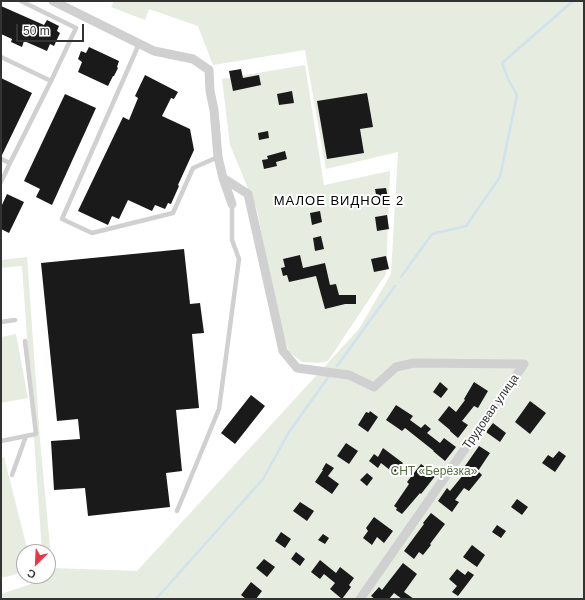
<!DOCTYPE html>
<html>
<head>
<meta charset="utf-8">
<style>
	body { margin:0 }
	#map { position:relative; width:585px; height:600px; overflow:hidden; background:#fff; font-family:Helvetica,sans-serif }
	canvas { display:block }
	.frame { position:absolute; inset:0; border:2px solid #333; pointer-events:none }
	.north { position:absolute; left:16px; top:544px; width:40px; height:40px; box-sizing:border-box; background:#fff; border:1px solid #adadad; border-radius:50%; rotate:204deg; font-size:11px; font-weight:700; line-height:16px; text-align:center; color:#333 }
	.north::after { content:''; display:block; margin:auto; width:14px; height:18px; background:#e63946; clip-path:polygon(50% 0,100% 100%,50% 72%,0 100%) }
	.scale { position:absolute; left:16px; top:24px; width:68px; height:18px; box-sizing:border-box; border:2px solid #333; border-top:0; padding-left:5px; font-size:12px; line-height:14px; white-space:nowrap; color:#333; -webkit-text-stroke:3px #fff; paint-order:stroke }
</style>
</head>
<body>
<div id="map">
<canvas width="585" height="600"></canvas>
<div class="frame"></div>
<div class="north">С</div>
<div class="scale">50 m</div>
</div>
<script>
const g = document.querySelector('canvas').getContext('2d');
g.lineJoin = 'round';
function fill(path, color) {
  g.fillStyle = color;
  g.fill(path, 'evenodd');
}
function toPath(rows) {
  const path = new Path2D();
  for (const r of rows) {
    path.moveTo(r[0], r[1]);
    for (let i = 2; i < r.length; i += 2) path.lineTo(r[i], r[i + 1]);
  }
  return path;
}
function strokePath(path, color, width, dash) {
  g.strokeStyle = color;
  g.lineWidth = width;
  g.lineCap = dash ? 'butt' : 'round';
  g.setLineDash(dash || []);
  g.stroke(path);
}
function write(font, color, halo, rows, align = 'center') {
  g.font = font + ' Helvetica,sans-serif';
  g.lineWidth = 4;
  g.setLineDash([]);
  g.textBaseline = 'middle';
  g.strokeStyle = halo;
  g.fillStyle = color;
  for (const [text, x, y, turn = 0] of rows) {
    g.save();
    g.translate(x, y);
    g.rotate((+turn || 0) * Math.PI / 180);
    g.textAlign = isNaN(turn) ? turn : align;
    if (halo) g.strokeText(text, 0, 0);
    g.fillText(text, 0, 0);
    g.restore();
  }
}
fill(toPath([
	[114,1,584,1,584,599,1,599,1,594,40,581,41,576,48,576,48,552,42,552,22,266,1,268,1,260,27,257,40,440,52,568,137,571,359,329,391,274,398,152,326,169,305,50,213,65,198,26,149,9,145,20,111,7],
	[305,65,324,185,390,171,386,274,328,361,319,363,302,362,289,352,277,317,257,210,230,145,222,79],
	[16,334,28,398,1,403,1,337],
	[4,457,28,552,24,552,24,572,1,578,1,458]
]), '#e6ecdf');
strokePath(toPath([
	[401,277,432,234,466,226,500,177,517,95,508,79,502,63,573,1],
	[337,366,395,286],
	[156,599,263,479,289,432,329,376]
]), '#cfe2ee', 2.5);
fill(toPath([
	[1,6,44,25,47,20,59,26,57,31,60,33,54,46,50,44,47,51,24,41,22,47,11,42,12,39,1,34],
	[89,47,119,61,117,67,118,68,114,76,113,76,108,86,78,72,82,62,78,59,81,51,86,53],
	[241,69,243,78,259,75,261,85,233,91,229,71],
	[145,75,178,92,174,99,171,98,162,116,190,129,194,150,178,185,179,186,171,204,168,203,165,209,155,205,152,211,128,200,119,219,112,216,108,225,78,211,123,117,129,120,138,98,135,96],
	[1,78,32,93,2,155,1,155],
	[292,91,294,103,279,105,277,94],
	[367,93,373,127,360,129,364,153,327,159,317,101],
	[65,94,96,108,52,205,36,197,40,189,24,181],
	[268,131,269,138,259,140,258,133],
	[285,151,287,159,276,162,277,166,264,169,262,160,268,159,267,156],
	[386,188,388,198,377,200,375,189],
	[7,194,24,202,9,233,1,229,1,207],
	[320,211,322,222,312,225,310,213],
	[387,215,389,229,377,231,375,217],
	[321,236,324,249,315,251,313,238],
	[184,249,190,304,200,303,204,333,192,334,199,408,176,410,182,471,166,473,170,507,88,516,85,488,54,490,51,441,80,439,78,419,57,421,41,263],
	[300,255,303,268,325,263,330,285,336,284,339,295,356,295,356,304,345,304,325,309,316,276,289,282,287,275,283,276,281,268,285,267,283,259],
	[386,256,389,269,374,272,371,259],
	[440,382,448,389,441,398,433,392],
	[474,382,488,391,478,408,474,406,462,421,468,425,458,438,450,431,450,430,438,420,449,406,456,412,465,400,464,399],
	[251,395,265,406,235,444,221,433],
	[530,401,546,413,530,434,515,422],
	[396,405,413,416,410,420,421,428,425,424,431,429,427,433,440,443,444,438,456,447,445,461,433,451,434,451,405,428,402,431,386,420],
	[370,411,378,417,368,432,358,425,366,412,369,413],
	[493,423,506,433,500,442,486,432],
	[346,443,358,451,349,464,337,456],
	[479,446,490,453,478,471,482,475,469,491,464,488,455,500,459,502,452,512,438,501,447,488,450,491,468,469,465,466],
	[383,448,403,463,395,474,381,463,378,468,369,461,374,454,378,457],
	[559,451,566,456,555,472,542,463,548,455,553,458],
	[326,463,334,468,328,476,339,484,332,494,315,482,323,470,322,470],
	[421,464,436,475,421,494,420,493,402,514,396,510,397,508,394,506,409,484,407,482],
	[367,473,373,478,367,486,360,480],
	[517,499,528,507,522,515,511,507],
	[300,502,314,511,307,521,293,511],
	[431,513,445,524,430,544,431,545,423,555,419,552,414,559,404,551,424,524,423,523],
	[374,517,393,531,384,543,377,537,372,545,363,538,368,531,366,528],
	[497,525,506,531,501,538,492,532],
	[281,532,291,539,285,548,275,541],
	[323,534,329,538,325,544,318,540],
	[472,545,485,555,477,567,463,557],
	[296,552,305,559,300,566,291,559],
	[264,559,275,567,267,577,256,568],
	[320,560,336,573,340,567,354,578,349,585,351,587,342,599,330,589,335,583,324,574,320,579,311,572],
	[403,563,417,574,404,592,414,599,402,599,394,593,389,599,375,599,371,596,379,587,382,590],
	[457,569,465,575,468,571,474,575,458,596,452,592,457,586,449,579],
	[251,582,262,591,256,599,246,599,241,595]
]), '#1a1a1a');
strokePath(toPath([
	[139,44,62,219,92,233,173,213,193,168,218,157],
	[1,57,51,81,76,28,21,1],
	[1,159,10,163,51,81],
	[1,182,10,163],
	[1,322,15,320],
	[1,441,36,434,25,341],
	[12,475,26,436],
	[177,511,219,409,239,259,232,240,232,204]
]), '#d0d0d0', 4.5);
strokePath(toPath([
	[53,1,154,51,193,59,209,70,210,91,214,110,218,157,223,178,232,204],
	[223,178,248,194,283,351,297,368,349,375,374,387,396,367,414,363,524,364,360,599]
]), '#d0d0d0', 9);
write('12px', '#333', '#fff', [
	["Трудовая улица",491,412,-55]
]);
write('12px', '#56703f', '#fff', [
	["СНТ «Берёзка»",434,472]
]);
g.letterSpacing = '1px';
write('13px', '#000', '#fff', [
	["МАЛОЕ ВИДНОЕ 2",339,201]
]);
g.letterSpacing = '0px';
</script>
</body>
</html>
